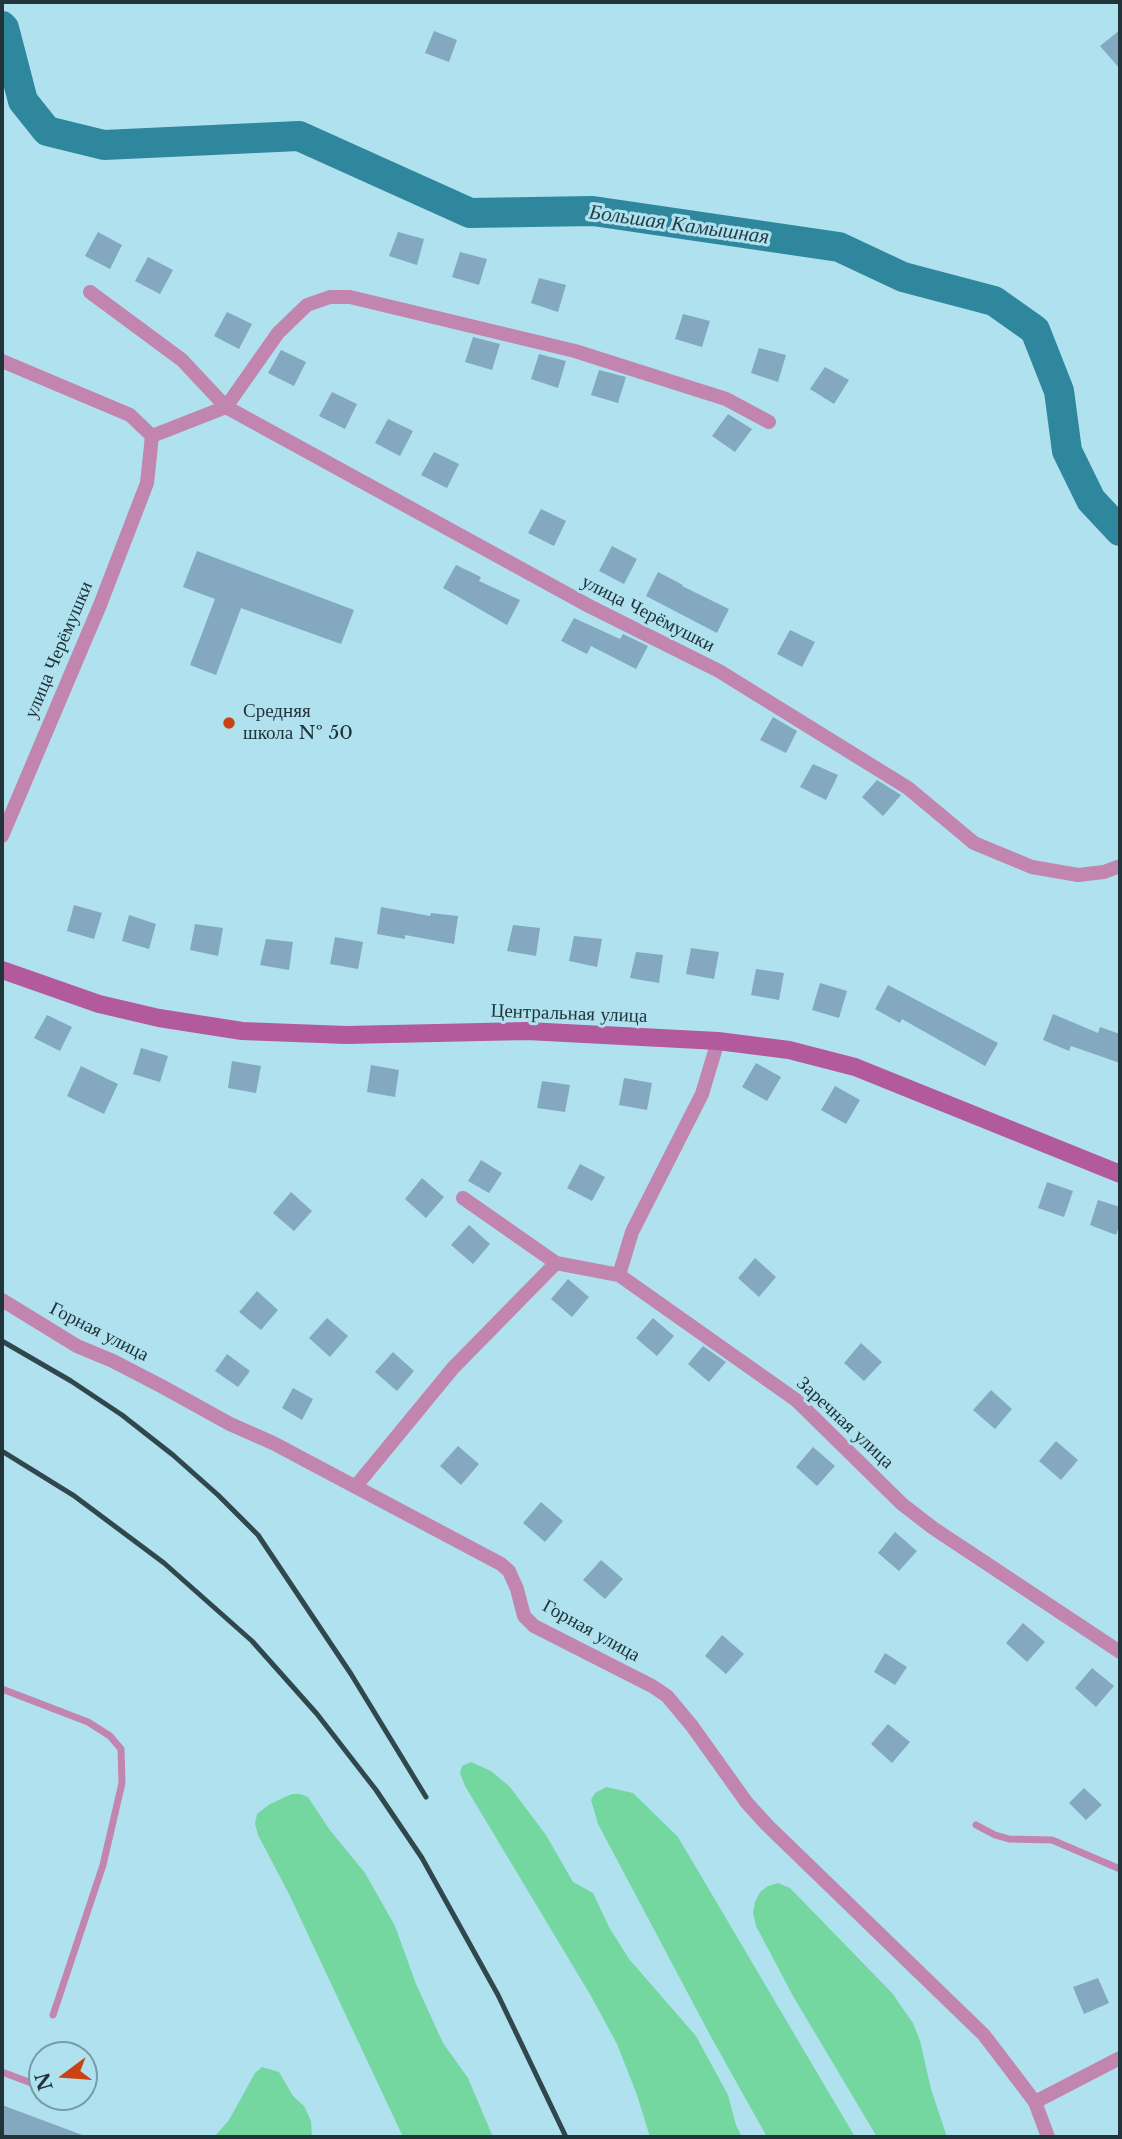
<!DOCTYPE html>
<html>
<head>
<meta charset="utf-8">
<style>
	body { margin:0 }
	#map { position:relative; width:1122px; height:2139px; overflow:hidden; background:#b0e1ef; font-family:"Libre Baskerville",serif }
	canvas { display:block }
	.frame { position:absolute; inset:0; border:4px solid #203439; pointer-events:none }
	.north { position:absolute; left:28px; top:2041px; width:70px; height:70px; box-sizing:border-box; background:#b0e1ef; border:2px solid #769ca6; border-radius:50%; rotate:254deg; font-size:19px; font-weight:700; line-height:28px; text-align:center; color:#203439 }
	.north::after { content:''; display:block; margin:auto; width:24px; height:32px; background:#ca4313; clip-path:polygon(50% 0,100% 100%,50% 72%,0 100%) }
</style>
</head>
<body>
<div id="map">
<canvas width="1122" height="2139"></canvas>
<div class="frame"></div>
<div class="north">N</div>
</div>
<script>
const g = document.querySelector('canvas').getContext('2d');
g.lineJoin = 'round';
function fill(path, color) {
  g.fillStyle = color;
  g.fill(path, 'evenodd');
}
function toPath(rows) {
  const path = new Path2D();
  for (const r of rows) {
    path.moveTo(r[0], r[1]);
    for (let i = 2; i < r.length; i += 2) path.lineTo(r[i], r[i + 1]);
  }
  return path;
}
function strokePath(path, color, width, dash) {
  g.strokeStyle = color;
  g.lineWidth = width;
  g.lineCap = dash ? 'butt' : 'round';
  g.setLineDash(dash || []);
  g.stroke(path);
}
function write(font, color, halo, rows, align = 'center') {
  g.font = font + ' "Libre Baskerville",serif';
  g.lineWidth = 6;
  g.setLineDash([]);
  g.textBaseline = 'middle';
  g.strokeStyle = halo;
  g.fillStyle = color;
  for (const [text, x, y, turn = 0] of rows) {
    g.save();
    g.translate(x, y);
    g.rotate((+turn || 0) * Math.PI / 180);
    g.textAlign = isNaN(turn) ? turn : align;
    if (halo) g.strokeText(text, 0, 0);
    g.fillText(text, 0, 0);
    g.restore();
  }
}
fill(toPath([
	[471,1762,491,1771,510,1787,546,1835,573,1882,593,1893,609,1927,629,1959,696,2036,728,2095,736,2125,742,2137,650,2137,637,2095,617,2044,591,1996,465,1786,460,1773,462,1766],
	[606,1787,633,1793,678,1837,855,2137,767,2137,710,2035,598,1824,591,1800,595,1793],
	[292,1794,300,1794,308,1797,329,1829,365,1873,395,1926,416,1984,443,2043,468,2078,493,2137,403,2137,289,1894,258,1835,255,1824,257,1814,270,1804],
	[778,1883,790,1888,893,1994,901,2006,913,2023,920,2041,931,2089,947,2137,877,2137,793,1996,756,1926,753,1913,755,1902,760,1892,768,1886],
	[262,2067,279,2072,293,2096,304,2106,311,2121,312,2137,214,2137,229,2120,255,2073]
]), '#73d79f');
strokePath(toPath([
	[2,26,4,28,23,101,47,131,104,145,299,136,470,213,593,211,839,247,903,277,994,301,1035,330,1059,391,1067,451,1091,500,1120,531]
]), '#2f879d', 30);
fill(toPath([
	[1120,30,1120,69,1100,46],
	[434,31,457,40,449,62,425,53],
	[98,232,122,245,110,269,85,256],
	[398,232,424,239,417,265,389,256],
	[460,252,487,259,479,285,452,277],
	[148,257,173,270,160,294,135,281],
	[539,278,566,285,558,312,531,303],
	[227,312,252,324,239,349,214,336],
	[683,314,710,321,702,347,675,339],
	[473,337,500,344,492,370,465,362],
	[759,348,786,355,778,382,751,373],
	[281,350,306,362,294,386,268,373],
	[539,354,566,361,558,388,531,379],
	[825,367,849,380,834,404,810,389],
	[599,370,626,377,618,403,591,395],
	[332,392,357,404,345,429,319,416],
	[728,414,752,429,735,452,712,436],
	[388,419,413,431,400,456,375,443],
	[434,452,459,464,447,488,421,475],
	[541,509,566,521,554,546,528,533],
	[612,546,637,559,624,584,599,571],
	[197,551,354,610,341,644,241,608,216,675,190,665,215,599,183,587],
	[456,565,481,577,479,581,520,600,507,625,443,588],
	[658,572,683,585,682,586,729,609,717,633,646,596],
	[574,618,620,639,623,634,648,646,636,669,591,646,587,654,561,641],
	[790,630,815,642,802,667,777,654],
	[773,717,797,731,786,753,760,740],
	[813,764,838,775,826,800,800,787],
	[877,780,901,795,883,816,862,797],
	[74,905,102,913,94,939,67,931],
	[381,907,430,916,431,913,458,916,454,944,405,935,405,939,377,934],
	[129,915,156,924,149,949,122,941],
	[195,924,223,928,218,956,190,950],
	[513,925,540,928,536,956,507,951],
	[574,936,602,939,597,967,569,961],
	[335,937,363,942,358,969,330,964],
	[266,939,293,942,289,970,260,965],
	[691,948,719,952,714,979,686,974],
	[636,952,663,955,659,983,630,978],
	[756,969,784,973,779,1000,751,995],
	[820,983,847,991,839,1018,812,1010],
	[888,985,998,1043,985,1066,902,1019,900,1023,875,1009],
	[1053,1014,1098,1033,1100,1027,1120,1034,1120,1063,1071,1046,1069,1051,1043,1040],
	[47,1015,72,1027,60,1051,34,1038],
	[141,1048,168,1056,160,1082,133,1074],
	[232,1061,261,1066,256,1093,228,1088],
	[756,1063,781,1077,767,1101,742,1087],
	[371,1065,399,1070,395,1097,367,1092],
	[81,1066,118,1084,104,1114,67,1096],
	[624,1078,652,1083,647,1110,619,1105],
	[542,1081,570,1085,565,1112,537,1108],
	[835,1086,860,1100,846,1124,821,1110],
	[481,1160,502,1173,489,1193,468,1181],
	[580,1164,605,1177,592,1201,567,1188],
	[422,1178,444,1197,426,1218,405,1199],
	[1047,1182,1073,1191,1064,1217,1038,1208],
	[291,1192,312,1211,294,1231,273,1213],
	[1098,1200,1120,1207,1120,1223,1116,1235,1090,1225],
	[469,1225,490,1244,473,1264,451,1245],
	[755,1258,776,1277,759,1297,738,1278],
	[568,1279,589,1297,572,1317,551,1299],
	[257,1291,278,1310,261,1330,239,1312],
	[327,1318,348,1336,330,1357,309,1338],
	[653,1318,674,1336,657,1356,636,1338],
	[861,1343,882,1362,864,1381,844,1363],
	[703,1346,726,1362,709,1382,688,1364],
	[393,1352,414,1371,397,1391,375,1372],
	[227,1354,250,1371,238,1387,215,1371],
	[293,1388,313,1399,302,1420,282,1408],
	[991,1390,1012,1409,995,1429,973,1410],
	[1056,1441,1078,1460,1061,1480,1039,1461],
	[458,1446,479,1464,461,1485,440,1466],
	[813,1447,835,1466,817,1486,796,1467],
	[541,1502,563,1521,545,1542,523,1523],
	[895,1532,917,1551,899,1571,878,1553],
	[601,1560,623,1579,605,1599,583,1580],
	[1023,1623,1045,1642,1027,1662,1006,1643],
	[722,1635,744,1654,726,1674,705,1656],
	[885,1653,907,1667,895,1685,874,1672],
	[1092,1668,1114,1686,1096,1707,1075,1688],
	[888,1724,910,1742,892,1763,871,1744],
	[1084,1788,1102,1805,1086,1820,1069,1803],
	[1098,1978,1109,2003,1084,2014,1073,1987],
	[2,2105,85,2136,85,2137,2,2137]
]), '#83a8c0');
strokePath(toPath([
	[2,1689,88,1722,110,1736,121,1749,122,1783,103,1865,53,2015],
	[976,1825,995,1835,1009,1839,1052,1840,1120,1869],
	[2,2072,42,2087],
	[68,2097,71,2098]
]), '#c185b0', 7);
strokePath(toPath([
	[90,292,182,360,226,407,278,333,307,305,330,297,350,297,575,351,726,399,769,422],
	[2,361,130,415,152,436,147,483,100,605,2,836],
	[152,436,226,407,589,606,719,671,908,788,974,843,1032,867,1078,875,1104,872,1120,866],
	[463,1198,556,1263,619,1275,796,1400,902,1504,933,1528,1120,1652],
	[619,1275,632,1232,702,1094,718,1041],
	[2,1300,77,1346,113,1361,163,1387,230,1424,273,1443,501,1564,509,1571,517,1589,524,1616,534,1626,652,1686,667,1696,692,1726,747,1803,767,1825,984,2035,1035,2102,1048,2137],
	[356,1486,453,1368,556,1263],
	[1035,2102,1120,2058]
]), '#c185b0', 14);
strokePath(toPath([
	[2,970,99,1004,159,1018,242,1031,346,1035,527,1031,718,1041,789,1050,855,1067,1120,1174]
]), '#b25a9c', 18);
strokePath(toPath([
	[2,1341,71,1381,122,1415,173,1455,218,1495,258,1535,351,1674,426,1797],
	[2,1451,73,1495,164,1563,252,1641,317,1714,376,1790,422,1858,498,1995,566,2137]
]), '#30474d', 5);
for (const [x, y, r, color] of [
	[229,723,7,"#ca4313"]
]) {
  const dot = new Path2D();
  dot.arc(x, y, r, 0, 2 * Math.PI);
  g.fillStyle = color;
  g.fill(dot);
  strokePath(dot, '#b0e1ef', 2.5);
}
write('19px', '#203439', '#b0e1ef', [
	["улица Черёмушки",648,614,27],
	["улица Черёмушки",59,650,-67],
	["Центральная улица",569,1014,2],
	["Горная улица",99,1332,27],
	["Заречная улица",845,1423,43],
	["Горная улица",591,1631,29]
]);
write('19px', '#203439', '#b0e1ef', [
	["Средняя",243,712],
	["школа № 50",243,734]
], 'left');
write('italic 21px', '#243f47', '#b0e1ef', [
	["Большая Камышная",679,225,8]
]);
</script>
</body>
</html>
